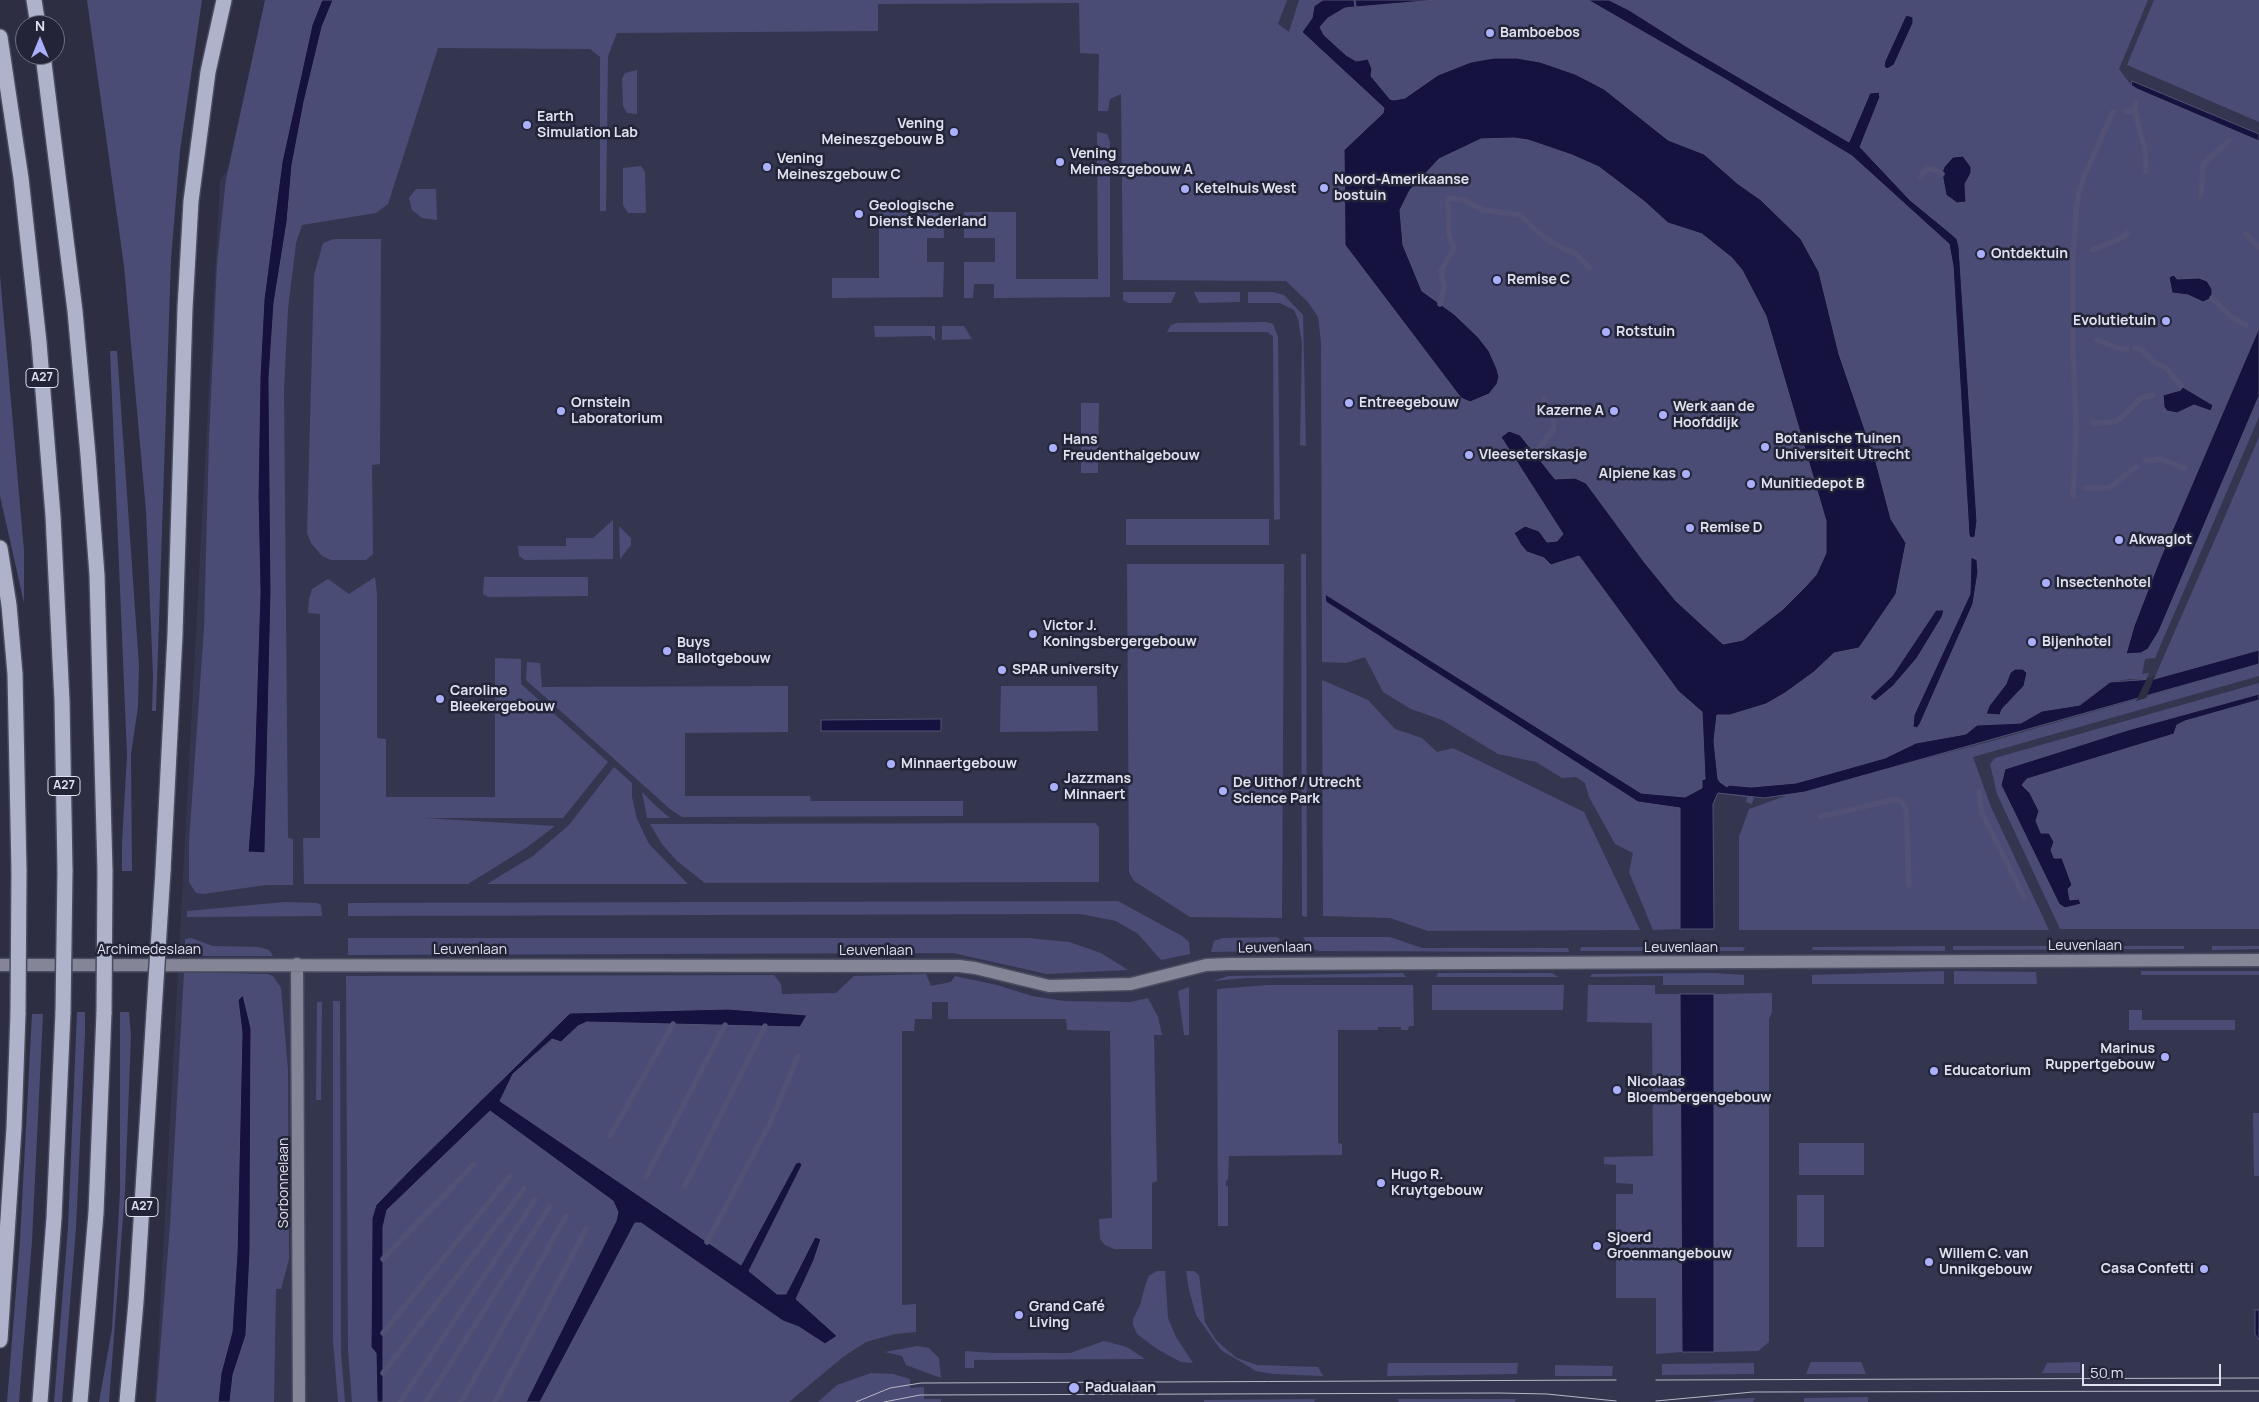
<!DOCTYPE html>
<html>
<head>
<meta charset="utf-8">
<style>
	body { margin:0 }
	#map { position:relative; width:2259px; height:1402px; overflow:hidden; background:#2d2e42; font-family:Manrope,sans-serif }
	canvas { display:block }
	.north { position:absolute; left:15px; top:15px; width:50px; height:50px; box-sizing:border-box; background:#232438; border:1px solid #6e7081; border-radius:50%; rotate:0deg; font-size:14px; font-weight:700; line-height:20px; text-align:center; color:#dfe1ee }
	.north::after { content:''; display:block; margin:auto; width:18px; height:22px; background:#aab0fb; clip-path:polygon(50% 0,100% 100%,50% 72%,0 100%) }
	.scale { position:absolute; left:2082px; top:1364px; width:139px; height:22px; box-sizing:border-box; border:2px solid #dfe1ee; border-top:0; padding-left:6px; font-size:15px; line-height:18px; white-space:nowrap; color:#dfe1ee; -webkit-text-stroke:4px #232438; paint-order:stroke }
</style>
</head>
<body>
<div id="map">
<canvas width="2259" height="1402"></canvas>
<div class="north">N</div>
<div class="scale">50 m</div>
</div>
<script>
const g = document.querySelector('canvas').getContext('2d');
g.lineJoin = 'round';
function fill(path, color) {
  g.fillStyle = color;
  g.fill(path, 'evenodd');
}
function toPath(rows) {
  const path = new Path2D();
  for (const r of rows) {
    path.moveTo(r[0], r[1]);
    for (let i = 2; i < r.length; i += 2) path.lineTo(r[i], r[i + 1]);
  }
  return path;
}
function strokePath(path, color, width, dash) {
  g.strokeStyle = color;
  g.lineWidth = width;
  g.lineCap = dash ? 'butt' : 'round';
  g.setLineDash(dash || []);
  g.stroke(path);
}
function write(font, color, halo, rows, align = 'center') {
  g.font = font + ' Manrope,sans-serif';
  g.lineWidth = 5;
  g.setLineDash([]);
  g.textBaseline = 'middle';
  g.strokeStyle = halo;
  g.fillStyle = color;
  for (const [text, x, y, turn = 0] of rows) {
    g.save();
    g.translate(x, y);
    g.rotate((+turn || 0) * Math.PI / 180);
    g.textAlign = isNaN(turn) ? turn : align;
    if (halo) g.strokeText(text, 0, 0);
    g.fillText(text, 0, 0);
    g.restore();
  }
}
fill(toPath([
	[363,0,2259,0,2259,1402,155,1402,220,180]
]), '#343650');
fill(toPath([
	[87,0,202,0,180,151,171,259,156,711,152,711,153,675,146,511,124,266],
	[265,0,1287,0,1278,24,1289,32,1299,0,1324,0,1314,6,1312,18,1302,32,1356,61,1346,55,1323,35,1320,27,1328,18,1345,8,1355,7,1354,0,1356,7,1436,0,1588,0,1600,7,1604,0,2148,0,2119,69,2131,85,2259,141,2259,328,2160,559,2134,626,2127,654,2202,529,2259,396,2259,417,2155,658,2145,659,2142,674,2149,673,2146,680,2130,679,2110,682,2079,705,2042,711,2021,723,1977,725,1966,734,1916,743,1885,759,1792,794,1992,741,2259,664,2259,676,1973,757,1991,807,2049,930,1739,930,1739,837,1749,809,1785,796,1754,797,1752,804,1746,802,1747,797,1724,794,1702,788,1685,797,1641,793,1325,594,1638,802,1680,808,1680,929,1653,930,1629,872,1633,853,1615,844,1589,797,1585,783,1576,777,1562,778,1536,762,1498,754,1442,720,1411,709,1383,692,1365,657,1346,663,1322,662,1321,342,1318,317,1308,302,1286,281,1123,280,1121,94,1110,99,1108,111,1098,111,1099,54,1080,53,1079,3,878,4,878,31,617,33,608,56,606,211,600,211,600,57,590,49,438,48,388,204,376,213,302,225,296,243,288,309,284,390,288,838,293,839,293,885,266,885,203,894,196,893,189,882,189,842,204,628,209,439,217,263,226,179],
	[2154,0,2259,0,2259,122,2127,65],
	[637,70,637,114,627,113,623,106,622,79,625,73],
	[1097,132,1107,134,1110,142,1110,297,994,298,994,284,974,284,973,298,964,298,964,262,995,262,995,238,964,238,964,212,1016,212,1016,279,1098,279],
	[641,166,645,172,646,213,628,213,623,205,623,168],
	[416,189,436,189,437,220,422,218,412,210,409,198],
	[879,212,943,213,944,238,927,238,927,262,944,262,943,297,832,298,832,278,879,278],
	[334,239,381,239,380,464,372,465,373,554,366,560,331,560,322,556,311,543,307,533,314,275,323,243],
	[0,275,24,551,24,603,0,496],
	[1123,292,1176,292,1171,303,1128,303,1123,300],
	[1194,292,1240,292,1240,302,1199,303],
	[1248,292,1273,292,1284,295,1303,315,1306,446,1300,445,1302,343,1298,319,1294,310,1280,303,1248,303],
	[1266,322,1273,324,1278,337,1280,519,1274,520,1273,336,1267,332,1167,332,1171,325,1177,323],
	[874,326,935,326,935,341,931,336,875,337],
	[942,326,964,326,972,339,942,340],
	[110,351,117,351,139,666,138,707,131,754,132,871,122,871,122,843,127,755],
	[1081,403,1099,403,1098,473,1081,473],
	[2259,437,2259,650,2154,679,2223,521],
	[1126,519,1269,519,1269,545,1126,545],
	[613,520,613,559,525,560,519,556,518,546,566,546,566,538,593,538],
	[619,526,631,538,631,545,620,559],
	[1301,554,1306,554,1307,917,1302,916],
	[1127,564,1284,564,1282,918,1190,917,1134,881,1129,872],
	[375,577,377,594,377,738,386,739,386,797,495,797,495,658,521,659,521,684,608,762,563,818,425,818,555,826,526,848,468,884,304,884,303,838,320,838,320,614,308,613,309,599,312,589,328,579,349,594],
	[484,577,588,577,588,596,488,597,483,594],
	[527,662,540,663,542,687,788,686,788,732,685,733,685,796,810,796,811,801,963,801,963,816,682,817,670,809,526,680],
	[1322,680,1368,700,1395,729,1422,738,1437,752,1453,748,1584,812,1640,930,1428,931,1390,918,1323,916],
	[2259,683,2259,694,2128,730,2005,769,2001,785,2059,904,2070,900,2068,889,2050,850,2049,833,2041,833,2021,785,2027,779,2174,734,2177,725,2185,721,2259,700,2259,929,2060,929,1997,794,1990,764,1995,758],
	[1001,686,1097,686,1098,731,1000,732],
	[614,767,632,783,632,797,637,819,649,844,688,884,487,884,533,856,569,825],
	[642,792,656,806,670,818,647,818],
	[1095,823,1099,827,1099,882,705,883,677,861,662,844,650,824],
	[1118,901,1182,936,1189,942,1190,954,1161,960,1138,934,1116,921,1080,914,348,916,348,903],
	[285,902,316,903,321,905,322,916,187,917,187,911],
	[1277,937,1280,939,1276,946,1267,951,1211,952,1214,941,1223,938],
	[1303,937,1390,937,1422,948,1568,948,1569,952,1318,951,1308,946],
	[191,938,213,946,258,947,269,950,273,956,185,956,185,939],
	[348,938,1028,938,1069,942,1101,953,1128,970,1047,974,953,953,348,955],
	[1945,946,1945,951,1812,950,1813,947],
	[1953,946,2184,946,2184,949,1953,950],
	[2212,946,2259,946,2259,949,2212,950],
	[1581,947,1742,947,1745,948,1743,951,1580,951],
	[1944,971,1944,984,1812,984,1812,975],
	[1954,971,2036,972,2037,984,1954,984],
	[2141,971,2259,971,2259,975,2141,975],
	[184,972,267,974,273,976,281,988,288,1070,289,1259,281,1289,276,1289,274,1402,156,1402,170,1225],
	[1403,973,1406,977,1247,978,1213,981,1228,976],
	[1438,973,1552,973,1558,977,1436,977],
	[1714,973,1744,975,1744,985,1663,985,1663,976,1590,977,1592,974],
	[926,974,931,986,951,982,955,976,997,985,1032,996,1064,1001,1130,1002,1148,998,1158,1017,1162,1035,1154,1035,1157,1181,1152,1183,1152,1249,1114,1249,1105,1245,1100,1239,1099,1219,1112,1218,1110,1031,1067,1030,1066,1019,948,1019,948,1002,932,1002,932,1019,915,1019,914,1031,902,1031,902,1305,916,1304,916,1332,895,1334,866,1342,843,1357,789,1402,540,1402,634,1223,641,1223,783,1321,799,1327,825,1344,812,1315,796,1299,814,1260,815,1237,787,1294,777,1294,749,1271,802,1165,800,1162,796,1163,741,1266,500,1101,513,1074,553,1039,561,1042,578,1026,587,1022,754,1025,807,1015,728,1009,570,1013,411,1169,376,1205,377,1402,352,1402,348,1350,346,976,774,975,781,984,782,994,836,993,854,976],
	[1267,985,1413,985,1414,1026,1409,1026,1408,1030,1401,1030,1401,1027,1378,1027,1378,1030,1338,1030,1338,1143,1342,1144,1342,1155,1229,1156,1228,1180,1226,1181,1226,1186,1228,1186,1228,1226,1218,1226,1217,989],
	[1432,985,1564,985,1563,1010,1432,1010],
	[1588,985,1655,985,1655,994,1680,994,1682,1352,1656,1354,1656,1298,1616,1298,1616,1194,1633,1194,1633,1184,1616,1183,1616,1165,1604,1164,1604,1157,1653,1156,1652,1023,1587,1022],
	[1189,987,1189,1035,1184,1035,1178,991],
	[1772,993,1772,1012,1769,1019,1769,1342,1758,1351,1714,1352,1714,994],
	[333,1001,340,1001,341,1353,345,1402,338,1402,333,1341],
	[317,1002,322,1002,321,1100,316,1100],
	[2129,1010,2142,1010,2142,1020,2235,1020,2235,1030,2129,1030],
	[77,1012,85,1012,85,1034,76,1228,62,1402,54,1402,68,1227],
	[120,1012,129,1012,131,1036,125,1191,109,1402,99,1402,112,1329,120,1192],
	[32,1014,43,1014,32,1241,19,1402,7,1402,20,1241],
	[490,1110,613,1201,618,1212,616,1221,526,1402,383,1402,383,1227,387,1210],
	[2253,1113,2259,1113,2259,1176,2254,1176],
	[1799,1143,1864,1143,1864,1175,1799,1175],
	[1797,1195,1824,1195,1824,1247,1797,1247],
	[1157,1271,1165,1271,1168,1318,1176,1337,1193,1363,1181,1362,1157,1349,1137,1334,1133,1325,1133,1319,1140,1305,1146,1283,1149,1276],
	[1186,1271,1194,1271,1199,1275,1205,1322,1216,1340,1227,1350,1237,1358,1257,1365,1318,1367,1323,1376,1273,1374,1256,1371,1221,1350,1196,1315,1189,1290],
	[1104,1341,1127,1347,1145,1359,974,1360,974,1368,965,1368,965,1351,993,1353,1070,1353],
	[917,1346,929,1348,939,1358,941,1378,906,1365,902,1356,885,1352],
	[1811,1362,1861,1362,1866,1374,1806,1374],
	[2080,1362,2080,1373,2042,1373,2047,1363],
	[1388,1363,1518,1363,1517,1374,1387,1376],
	[1754,1363,1754,1374,1662,1375,1662,1364],
	[1555,1365,1613,1366,1612,1376,1555,1376],
	[871,1373,893,1374,910,1379,910,1388,924,1387,924,1399,941,1399,941,1402,818,1402,837,1385],
	[1868,1397,1868,1402,1804,1402,1804,1398],
	[1755,1398,1753,1402,1707,1402,1728,1399],
	[1316,1399,1314,1402,1204,1402,1204,1400],
	[1397,1399,1516,1399,1515,1402,1399,1402]
]), '#4a4c75');
const water = toPath([
	[322,0,333,0,322,27,304,102,292,165,287,222,274,303,269,379,271,592,265,853,248,852,254,776,260,592,258,496,260,376,264,299,282,162,312,25,322,0],
	[1323,0,1354,0,1355,7,1345,8,1328,18,1320,27,1324,35,1346,55,1356,61,1368,59,1372,69,1371,76,1390,99,1394,100,1405,98,1438,75,1471,62,1494,58,1517,58,1540,62,1575,74,1604,89,1668,140,1704,154,1737,183,1761,200,1801,239,1819,272,1839,354,1876,462,1891,519,1906,543,1896,594,1859,648,1834,653,1814,672,1785,693,1766,704,1730,715,1717,715,1714,741,1718,779,1720,782,1727,787,1729,785,1751,787,1796,783,1885,758,1916,743,1966,734,1977,725,2021,723,2042,711,2080,705,2110,682,2154,679,2259,650,2259,664,1805,792,1764,798,1718,793,1713,804,1714,929,1680,929,1680,808,1638,802,1326,602,1325,594,1641,793,1685,797,1702,788,1702,780,1705,779,1702,712,1678,691,1579,556,1551,565,1544,558,1527,552,1521,545,1514,533,1525,526,1539,531,1547,542,1557,541,1563,534,1501,437,1509,431,1520,435,1555,479,1575,478,1586,483,1645,563,1676,601,1723,644,1743,640,1782,610,1804,588,1816,575,1826,553,1826,521,1766,316,1742,270,1732,258,1702,234,1668,223,1645,202,1599,167,1572,155,1528,140,1514,138,1481,139,1439,159,1410,190,1400,210,1403,245,1422,291,1454,314,1478,337,1489,351,1497,369,1499,377,1497,384,1489,394,1470,402,1461,398,1345,245,1344,150,1383,113,1384,108,1302,32,1312,18,1314,6,1323,0],
	[1355,0,1436,0,1356,7,1355,0],
	[1588,0,1609,0,1629,10,1689,48,1849,142,1870,93,1879,92,1880,97,1860,147,1910,200,1949,232,1957,239,1959,247,1977,521,1975,537,1971,538,1969,535,1953,266,1949,244,1852,156,1725,79,1588,0],
	[1906,15,1913,17,1913,23,1894,65,1887,69,1884,66,1885,61,1906,15],
	[2132,81,2259,134,2259,141,2137,89,2131,85,2132,81],
	[1963,156,1971,167,1971,173,1965,184,1966,202,1957,203,1946,195,1942,173,1944,167,1953,157,1963,156],
	[2174,275,2177,279,2199,278,2207,281,2212,289,2212,298,2203,302,2188,295,2172,293,2169,277,2174,275],
	[2259,328,2259,396,2159,631,2148,649,2141,653,2126,654,2134,626,2160,559,2259,328],
	[2181,386,2213,405,2211,411,2194,405,2177,413,2167,411,2164,407,2163,395,2181,390,2181,386],
	[1971,557,1977,560,1978,572,1973,604,1920,724,1917,728,1913,727,1914,715,1970,594,1971,557],
	[1936,610,1944,610,1942,617,1917,658,1893,686,1875,701,1870,697,1892,676,1936,610],
	[2015,669,2023,669,2027,673,2024,686,2002,709,2000,715,1986,714,1989,706,2006,684,2010,673,2015,669],
	[2259,694,2259,700,2185,721,2177,725,2174,734,2027,779,2022,785,2030,793,2039,811,2036,821,2041,833,2049,833,2054,842,2051,850,2054,858,2062,858,2072,885,2068,889,2070,900,2079,899,2081,904,2065,908,2059,904,2001,785,2005,769,2128,730,2259,694],
	[941,719,941,731,821,731,821,720,941,719],
	[1680,994,1714,994,1714,1352,1682,1352,1680,994],
	[243,995,251,1028,250,1252,246,1335,233,1375,230,1402,218,1402,221,1373,232,1332,237,1253,242,1033,238,1000,243,995],
	[728,1009,807,1015,800,1027,587,1022,578,1026,561,1042,552,1039,513,1074,500,1101,741,1265,796,1163,800,1162,802,1165,749,1271,777,1294,786,1294,815,1237,821,1239,814,1260,796,1299,837,1336,825,1344,799,1327,783,1321,641,1223,635,1223,540,1402,526,1402,616,1221,618,1212,613,1201,490,1111,387,1210,383,1227,383,1402,377,1402,376,1353,371,1347,372,1218,376,1205,411,1169,570,1013,728,1009],
	[2255,1310,2259,1310,2259,1340,2255,1334,2255,1310]
]);
fill(water, '#151240');
strokePath(water, '#525074', 1);
fill(toPath([
	[2155,676,2146,698,2136,701,2147,678]
]), '#2d2e42');
strokePath(toPath([
	[2136,102,2135,112,2145,150,2146,172],
	[2126,111,2135,112],
	[1921,177,1923,172,1927,169,1933,169,1942,174],
	[2201,196,2203,164,2229,141],
	[2246,234,2259,247],
	[2092,250,2124,237,2127,233],
	[2212,298,2231,317,2246,325],
	[1440,304,1444,288,1441,271,1454,248,1449,236,1448,198,1450,198,1464,200,1483,210,1520,215,1539,233,1552,243,1576,254,1589,267],
	[2097,340,2121,349,2127,349],
	[2135,348,2142,350,2152,361,2166,368,2181,386],
	[2093,423,2114,422,2120,419,2141,398,2153,395],
	[1534,454,1553,430,1554,421,1544,398],
	[2145,461,2160,459,2185,468],
	[2086,488,2109,488,2136,467],
	[2073,496,2076,428,2073,351,2073,256,2076,212,2079,191,2085,174,2113,112],
	[1979,792,1982,813,2024,897],
	[1820,817,1896,799,1902,801,1906,810,1909,885],
	[610,1136,673,1024],
	[646,1177,725,1025],
	[685,1186,765,1026],
	[707,1242,770,1123,798,1056],
	[383,1259,474,1164],
	[383,1333,510,1176],
	[383,1373,524,1189],
	[400,1402,535,1200],
	[426,1402,550,1206],
	[461,1402,566,1216],
	[495,1402,586,1229]
]), '#525074', 5.5);
const secondary = toPath([
	[297,964,299,1402],
	[0,965,959,966,975,968,1049,986,1131,984,1206,965,1228,964,2259,960]
]);
const highway = toPath([
	[34,0,38,25],
	[0,37,21,178,39,342,53,516,62,701,65,871],
	[43,55,75,311,88,455,97,575,105,871],
	[0,548,9,605,15,674,19,871],
	[163,871,175,635,185,308,191,201,208,72,224,0],
	[0,1340,14,1128,18,1013],
	[40,1402,54,1218,63,1012],
	[80,1402,96,1213,104,1012],
	[127,1402,136,1302,154,1012]
]);
strokePath(secondary, '#494b5e', 15);
strokePath(highway, '#494b5e', 18);
strokePath(secondary, '#848596', 12);
strokePath(highway, '#afb2cb', 15);
strokePath(toPath([
	[1656,1380,2259,1378],
	[1656,1401,1753,1392,2259,1391],
	[856,1402,890,1388,921,1383,1616,1380],
	[884,1402,920,1395,1499,1393,1547,1394,1616,1401]
]), '#b6b8c6', 1);
const highwayBridge = toPath([
	[63,1012,65,871],
	[104,1012,105,871],
	[154,1012,163,871],
	[18,1013,19,871]
]);
strokePath(highwayBridge, '#494b5e', 18, []);
strokePath(highwayBridge, '#afb2cb', 15);
for (const [x, y, r, color] of [
	[1490,33,5,"#aab0fb"],
	[527,125,5,"#aab0fb"],
	[954,132,5,"#aab0fb"],
	[1060,162,5,"#aab0fb"],
	[767,167,5,"#aab0fb"],
	[1324,188,5,"#aab0fb"],
	[1185,189,5,"#aab0fb"],
	[859,214,5,"#aab0fb"],
	[1981,254,5,"#aab0fb"],
	[1497,280,5,"#aab0fb"],
	[2166,321,5,"#aab0fb"],
	[1606,332,5,"#aab0fb"],
	[1349,403,5,"#aab0fb"],
	[561,411,5,"#aab0fb"],
	[1614,411,5,"#aab0fb"],
	[1663,415,5,"#aab0fb"],
	[1765,447,5,"#aab0fb"],
	[1053,448,5,"#aab0fb"],
	[1469,455,5,"#aab0fb"],
	[1686,474,5,"#aab0fb"],
	[1751,484,5,"#aab0fb"],
	[1690,528,5,"#aab0fb"],
	[2119,540,5,"#aab0fb"],
	[2046,583,5,"#aab0fb"],
	[1033,634,5,"#aab0fb"],
	[2032,642,5,"#aab0fb"],
	[667,651,5,"#aab0fb"],
	[1002,670,5,"#aab0fb"],
	[440,699,5,"#aab0fb"],
	[891,764,5,"#aab0fb"],
	[1054,787,5,"#aab0fb"],
	[1223,791,5,"#aab0fb"],
	[2165,1057,5,"#aab0fb"],
	[1934,1071,5,"#aab0fb"],
	[1617,1090,5,"#aab0fb"],
	[1381,1183,5,"#aab0fb"],
	[1597,1246,5,"#aab0fb"],
	[1929,1262,5,"#aab0fb"],
	[2204,1269,5,"#aab0fb"],
	[1019,1315,5,"#aab0fb"],
	[1074,1388,6,"#aab0fb"]
]) {
  const dot = new Path2D();
  dot.arc(x, y, r, 0, 2 * Math.PI);
  g.fillStyle = color;
  g.fill(dot);
  strokePath(dot, '#232438', 2);
}
for (const [x, y, w] of [
	[42,378,32],
	[64,786,32],
	[142,1207,32]
]) {
  const box = new Path2D();
  box.roundRect(x - w / 2, y - 9.5, w, 19, 4);
  g.fillStyle = '#232438';
  g.fill(box);
  strokePath(box, '#dfe1ee', 1);
}
write('bold 12px', '#dfe1ee', null, [
	["A27",42,378],
	["A27",64,786],
	["A27",142,1207]
]);
write('bold 14px', '#dfe1ee', '#232438', [
	["Bamboebos",1500,33],
	["Earth",537,117],
	["Simulation Lab",537,133],
	["Vening",944,124,"right"],
	["Meineszgebouw B",944,140,"right"],
	["Vening",1070,154],
	["Meineszgebouw A",1070,170],
	["Vening",777,159],
	["Meineszgebouw C",777,175],
	["Noord-Amerikaanse",1334,180],
	["bostuin",1334,196],
	["Ketelhuis West",1195,189],
	["Geologische",869,206],
	["Dienst Nederland",869,222],
	["Ontdektuin",1991,254],
	["Remise C",1507,280],
	["Evolutietuin",2156,321,"right"],
	["Rotstuin",1616,332],
	["Ornstein",571,403],
	["Laboratorium",571,419],
	["Entreegebouw",1359,403],
	["Werk aan de",1673,407],
	["Hoofddijk",1673,423],
	["Kazerne A",1604,411,"right"],
	["Botanische Tuinen",1775,439],
	["Universiteit Utrecht",1775,455],
	["Hans",1063,440],
	["Freudenthalgebouw",1063,456],
	["Vleeseterskasje",1479,455],
	["Alpiene kas",1676,474,"right"],
	["Munitiedepot B",1761,484],
	["Remise D",1700,528],
	["Akwaglot",2129,540],
	["Insectenhotel",2056,583],
	["Victor J.",1043,626],
	["Koningsbergergebouw",1043,642],
	["Bijenhotel",2042,642],
	["Buys",677,643],
	["Ballotgebouw",677,659],
	["SPAR university",1012,670],
	["Caroline",450,691],
	["Bleekergebouw",450,707],
	["Minnaertgebouw",901,764],
	["Jazzmans",1064,779],
	["Minnaert",1064,795],
	["De Uithof / Utrecht",1233,783],
	["Science Park",1233,799],
	["Marinus",2155,1049,"right"],
	["Ruppertgebouw",2155,1065,"right"],
	["Educatorium",1944,1071],
	["Nicolaas",1627,1082],
	["Bloembergengebouw",1627,1098],
	["Hugo R.",1391,1175],
	["Kruytgebouw",1391,1191],
	["Sjoerd",1607,1238],
	["Groenmangebouw",1607,1254],
	["Willem C. van",1939,1254],
	["Unnikgebouw",1939,1270],
	["Casa Confetti",2194,1269,"right"],
	["Grand Café",1029,1307],
	["Living",1029,1323],
	["Padualaan",1085,1388]
], 'left');
write('14px', '#dfe1ee', '#232438', [
	["Leuvenlaan",2085,946],
	["Leuvenlaan",1275,948,-1],
	["Leuvenlaan",1681,948],
	["Archimedeslaan",149,950],
	["Leuvenlaan",470,950],
	["Leuvenlaan",876,951],
	["Sorbonnelaan",284,1183,-90]
]);
</script>
</body>
</html>
